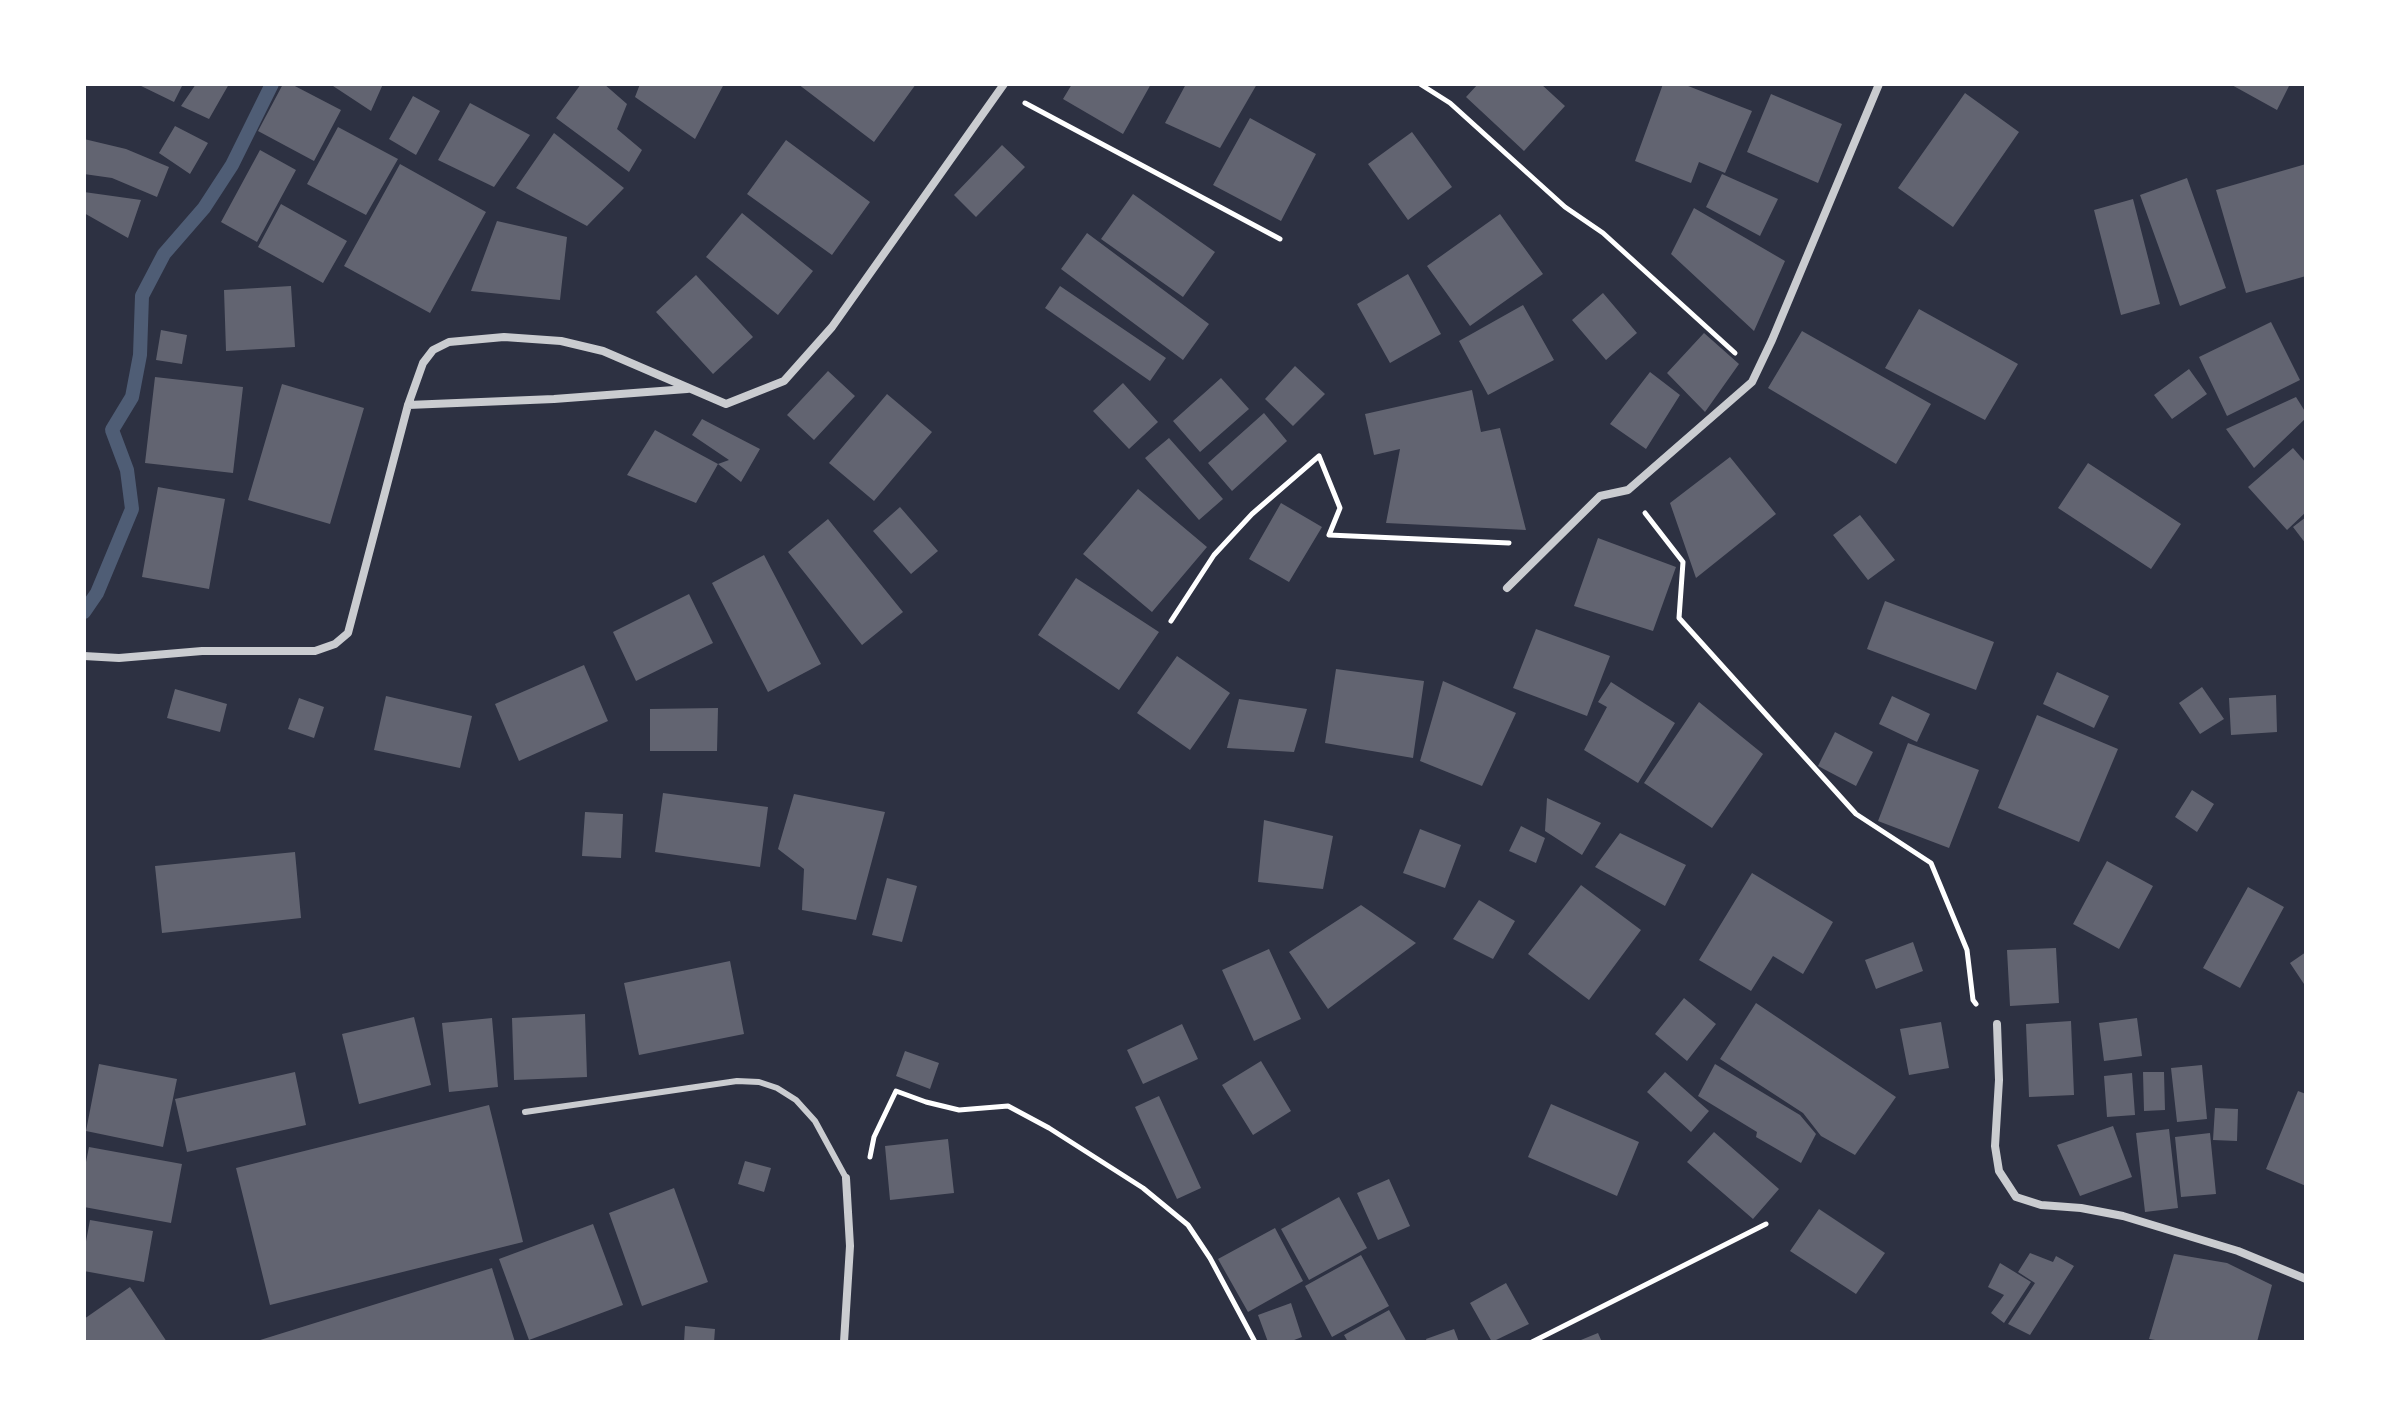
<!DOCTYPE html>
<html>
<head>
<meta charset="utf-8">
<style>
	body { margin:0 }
	#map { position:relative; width:2390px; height:1426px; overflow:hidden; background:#2d3142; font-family:Literata,serif }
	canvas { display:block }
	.frame { position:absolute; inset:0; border:86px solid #fff; pointer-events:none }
</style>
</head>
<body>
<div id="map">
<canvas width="2390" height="1426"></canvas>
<div class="frame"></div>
</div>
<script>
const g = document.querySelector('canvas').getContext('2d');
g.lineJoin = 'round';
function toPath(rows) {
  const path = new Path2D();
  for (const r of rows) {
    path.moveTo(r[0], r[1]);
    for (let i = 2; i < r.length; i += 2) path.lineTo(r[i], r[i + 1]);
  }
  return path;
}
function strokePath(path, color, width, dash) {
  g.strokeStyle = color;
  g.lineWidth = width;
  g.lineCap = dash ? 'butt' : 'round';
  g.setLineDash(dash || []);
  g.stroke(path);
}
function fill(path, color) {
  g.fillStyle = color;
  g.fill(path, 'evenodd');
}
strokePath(toPath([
	[84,612,97,593,132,509,127,470,112,430,132,397,140,355,142,296,164,254,204,208,232,165,272,84]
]), '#4f5d75', 14);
fill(toPath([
	[137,84,183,84,174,102],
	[196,84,229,84,209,119,181,106],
	[283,84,291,84,341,110,314,161,258,131],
	[330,84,383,84,371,111],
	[581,84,604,84,627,104,617,129,642,150,629,172,556,118],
	[640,84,724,84,695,139,635,97],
	[798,84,916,84,874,142],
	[1072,84,1151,84,1123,134,1063,99],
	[1186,84,1257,84,1220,148,1165,123],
	[1478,84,1541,84,1565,106,1524,151,1466,97],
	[1663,84,1683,84,1752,111,1725,173,1699,162,1691,183,1635,161],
	[2230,84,2290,84,2277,110],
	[1965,93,2019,132,1953,227,1898,188],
	[1771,94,1842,124,1818,183,1747,152],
	[413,96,440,111,416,155,389,139],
	[470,103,530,135,494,187,438,160],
	[1250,118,1316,154,1281,221,1213,185],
	[175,126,208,143,190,174,159,153],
	[338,127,398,159,366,215,307,184],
	[1412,132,1452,187,1408,220,1368,164],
	[554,133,624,188,587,226,516,188],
	[84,139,126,149,169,167,157,197,112,178,84,174],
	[786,140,870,202,832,255,747,194],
	[1002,145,1025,167,976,217,954,195],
	[260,150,296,170,257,242,221,222],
	[400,164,486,212,430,313,344,266],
	[2306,164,2306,276,2246,293,2216,190],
	[1722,174,1778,199,1760,236,1706,207],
	[2187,178,2226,288,2180,306,2140,195],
	[84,192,141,200,128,238,84,213],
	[1133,194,1215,252,1183,297,1101,239],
	[2133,199,2160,304,2121,315,2094,210],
	[281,204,347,241,323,283,258,247],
	[1694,208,1785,261,1754,331,1671,254],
	[742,213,813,271,778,315,706,257],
	[1500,214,1543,274,1470,326,1427,266],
	[497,221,567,237,560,300,471,291],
	[1087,233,1209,324,1183,360,1061,269],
	[1408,274,1441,334,1390,363,1357,304],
	[696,275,753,337,713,374,656,312],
	[291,286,295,347,226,351,224,290],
	[1060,286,1166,358,1150,381,1045,308],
	[1603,293,1637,333,1606,360,1572,320],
	[1523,305,1554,360,1488,395,1459,341],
	[1919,309,2018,364,1985,420,1885,368],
	[2271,322,2300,380,2227,416,2199,357],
	[161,330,187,335,182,364,156,360],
	[1802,331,1931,404,1896,464,1768,388],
	[1704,333,1739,364,1705,412,1667,373],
	[1295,366,1325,394,1293,426,1265,399],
	[2189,369,2207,394,2172,419,2154,395],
	[828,371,855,396,814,440,787,415],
	[1650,372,1680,395,1646,449,1610,424],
	[155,377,243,387,233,473,145,463],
	[1221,378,1249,409,1200,452,1173,421],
	[1123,383,1158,422,1129,449,1093,411],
	[282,384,364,408,330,524,248,500],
	[1472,390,1481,432,1500,428,1526,530,1386,523,1400,449,1374,455,1365,414],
	[887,394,932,432,874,501,829,463],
	[2296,397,2306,413,2306,418,2254,468,2226,429],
	[1264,413,1287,441,1232,491,1208,463],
	[702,419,760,449,741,482,718,464,696,503,627,475,655,430,718,464,729,460,692,435],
	[1169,438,1223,499,1199,520,1145,458],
	[2293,448,2306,463,2306,512,2287,530,2248,487],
	[1730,457,1776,514,1696,578,1670,503],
	[2088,463,2181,524,2151,569,2058,508],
	[158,487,225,499,209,589,142,577],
	[1138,489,1207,547,1152,612,1083,554],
	[1281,503,1322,527,1289,582,1249,559],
	[900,507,938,551,911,574,873,531],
	[1860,515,1895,560,1868,580,1833,535],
	[2306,517,2306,544,2293,527],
	[828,519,903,612,862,645,788,552],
	[1598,538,1676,567,1653,631,1574,606],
	[764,555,821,664,768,692,712,583],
	[1076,578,1159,632,1119,690,1038,635],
	[689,594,713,643,636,681,613,632],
	[1885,601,1994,642,1976,690,1867,649],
	[1536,629,1610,656,1587,716,1513,688],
	[1177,656,1230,693,1190,750,1137,713],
	[584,665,608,721,519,761,495,704],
	[1336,669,1424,681,1413,758,1325,743],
	[2057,672,2109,696,2094,728,2043,704],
	[1443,681,1516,713,1482,786,1420,761],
	[1611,682,1675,723,1638,783,1584,750,1607,707,1598,702],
	[2202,687,2224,719,2200,734,2179,703],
	[175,689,227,704,220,732,167,718],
	[2276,695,2277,732,2231,735,2229,698],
	[386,696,472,716,460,768,374,750],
	[1892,696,1930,714,1917,742,1879,724],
	[299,698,324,707,314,738,288,729],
	[1239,699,1307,709,1294,752,1227,748],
	[1699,702,1763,754,1712,828,1644,783],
	[718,708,717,751,650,751,650,709],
	[2037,715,2118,749,2079,842,1998,808],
	[1835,732,1873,752,1856,786,1818,766],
	[1908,743,1979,770,1949,848,1878,821],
	[2192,790,2214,804,2197,832,2175,817],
	[663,793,768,807,760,867,655,852],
	[794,794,885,812,856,920,802,910,804,869,778,849],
	[1547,798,1601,823,1582,855,1545,831],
	[585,812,623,814,621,858,582,856],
	[1264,820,1333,836,1323,889,1258,882],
	[1521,826,1545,838,1536,863,1509,851],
	[1420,829,1461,845,1445,888,1403,873],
	[1620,833,1686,865,1665,906,1595,867],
	[295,852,301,918,162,933,155,866],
	[2107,861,2153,886,2119,949,2073,924],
	[1752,873,1833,922,1803,974,1773,956,1751,991,1699,960],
	[887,878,917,886,902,942,872,935],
	[1581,885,1641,930,1589,1000,1528,954],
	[2248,887,2284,907,2240,988,2203,968],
	[1479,900,1515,921,1493,959,1453,939],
	[1361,905,1416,943,1328,1009,1289,952],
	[1913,942,1923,971,1876,989,1865,960],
	[2056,948,2059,1003,2010,1006,2007,950],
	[1269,949,1301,1019,1254,1041,1222,970],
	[2306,952,2306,987,2290,963],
	[730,961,744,1034,639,1055,624,983],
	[1684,998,1716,1024,1687,1061,1655,1034],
	[1756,1003,1896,1097,1855,1155,1821,1136,1803,1113,1720,1059],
	[585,1014,587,1077,514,1080,512,1018],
	[414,1017,431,1085,359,1104,342,1034],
	[492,1018,498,1087,449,1092,442,1023],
	[2137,1018,2142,1056,2104,1061,2099,1023],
	[2071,1021,2074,1095,2029,1097,2026,1024],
	[1941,1022,1949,1068,1909,1075,1900,1029],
	[1182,1024,1198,1059,1143,1084,1127,1050],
	[905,1051,939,1063,930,1089,896,1076],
	[1261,1061,1291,1111,1253,1135,1222,1085],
	[99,1064,177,1079,163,1147,86,1131],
	[1715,1064,1800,1115,1816,1134,1801,1163,1756,1137,1757,1132,1698,1096],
	[2202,1065,2207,1119,2177,1122,2171,1068],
	[295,1072,306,1125,187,1152,175,1099],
	[1665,1072,1709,1111,1691,1132,1647,1092],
	[2143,1072,2164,1072,2165,1110,2144,1111],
	[2132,1073,2135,1115,2107,1117,2104,1076],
	[2298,1091,2306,1094,2306,1186,2266,1169],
	[1159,1096,1201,1188,1177,1199,1135,1107],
	[1551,1104,1639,1142,1617,1196,1528,1157],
	[489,1105,523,1242,270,1305,236,1168],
	[2215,1108,2238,1109,2237,1141,2213,1140],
	[2113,1126,2132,1177,2080,1196,2057,1145],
	[2169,1129,2178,1208,2145,1212,2136,1133],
	[1714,1132,1779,1189,1753,1219,1687,1162],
	[2210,1133,2216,1194,2181,1197,2175,1137],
	[948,1139,954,1193,890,1200,885,1146],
	[89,1147,182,1164,171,1223,84,1207,84,1172],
	[745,1161,771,1168,764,1192,738,1184],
	[1389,1179,1410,1226,1378,1240,1357,1193],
	[674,1188,708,1282,642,1306,609,1213],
	[1339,1197,1367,1248,1309,1280,1281,1229],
	[1819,1209,1885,1253,1856,1294,1790,1251],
	[90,1220,153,1231,144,1282,84,1271,84,1252],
	[593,1224,623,1305,529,1340,499,1259],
	[1275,1228,1303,1281,1248,1312,1218,1259],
	[2030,1253,2053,1262,2056,1256,2074,1266,2030,1335,2008,1324,2035,1283,2018,1272],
	[2174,1254,2227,1263,2272,1285,2257,1342,2167,1342,2149,1339],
	[1361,1255,1389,1306,1332,1337,1305,1286],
	[2000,1263,2031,1282,2004,1323,1991,1313,2004,1295,1988,1287],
	[492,1268,515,1342,257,1342,257,1341],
	[1506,1283,1529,1324,1492,1342,1470,1303],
	[130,1287,167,1342,84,1342,84,1319],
	[1291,1303,1302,1337,1289,1342,1268,1342,1258,1315],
	[1389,1310,1407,1342,1348,1342,1344,1335],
	[685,1326,715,1329,714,1342,684,1342],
	[1454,1329,1459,1342,1427,1342,1426,1339],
	[1598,1333,1602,1342,1576,1342]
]), '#626471');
strokePath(toPath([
	[1420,84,1450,103,1565,207,1603,233,1735,353],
	[1025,103,1280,239],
	[1645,513,1683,562,1679,618,1856,814,1931,863,1967,950,1973,1000,1976,1004],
	[1171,621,1214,555,1252,514,1319,456,1340,508,1329,535,1509,543],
	[870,1157,874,1137,896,1091,926,1102,959,1110,1008,1106,1049,1128,1143,1188,1188,1225,1210,1258,1255,1342],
	[1532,1342,1766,1224]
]), '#fff', 5);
strokePath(toPath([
	[525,1112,737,1081,759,1082,777,1088,796,1100,815,1121,846,1178]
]), '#caccd0', 6);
strokePath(toPath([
	[408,405,554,399,687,389],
	[1507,588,1600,496,1628,490,1752,382,1772,340,1879,84],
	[84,656,119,658,202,651,315,651,335,644,348,633,408,405,423,363,433,350,449,342,504,337,561,341,603,351,726,404,784,381,832,327,1004,84],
	[1997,1024,1999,1080,1995,1146,1999,1171,2016,1197,2041,1205,2081,1208,2123,1216,2238,1251,2306,1279],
	[844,1342,850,1246,846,1178]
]), '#caccd0', 8);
</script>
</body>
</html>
